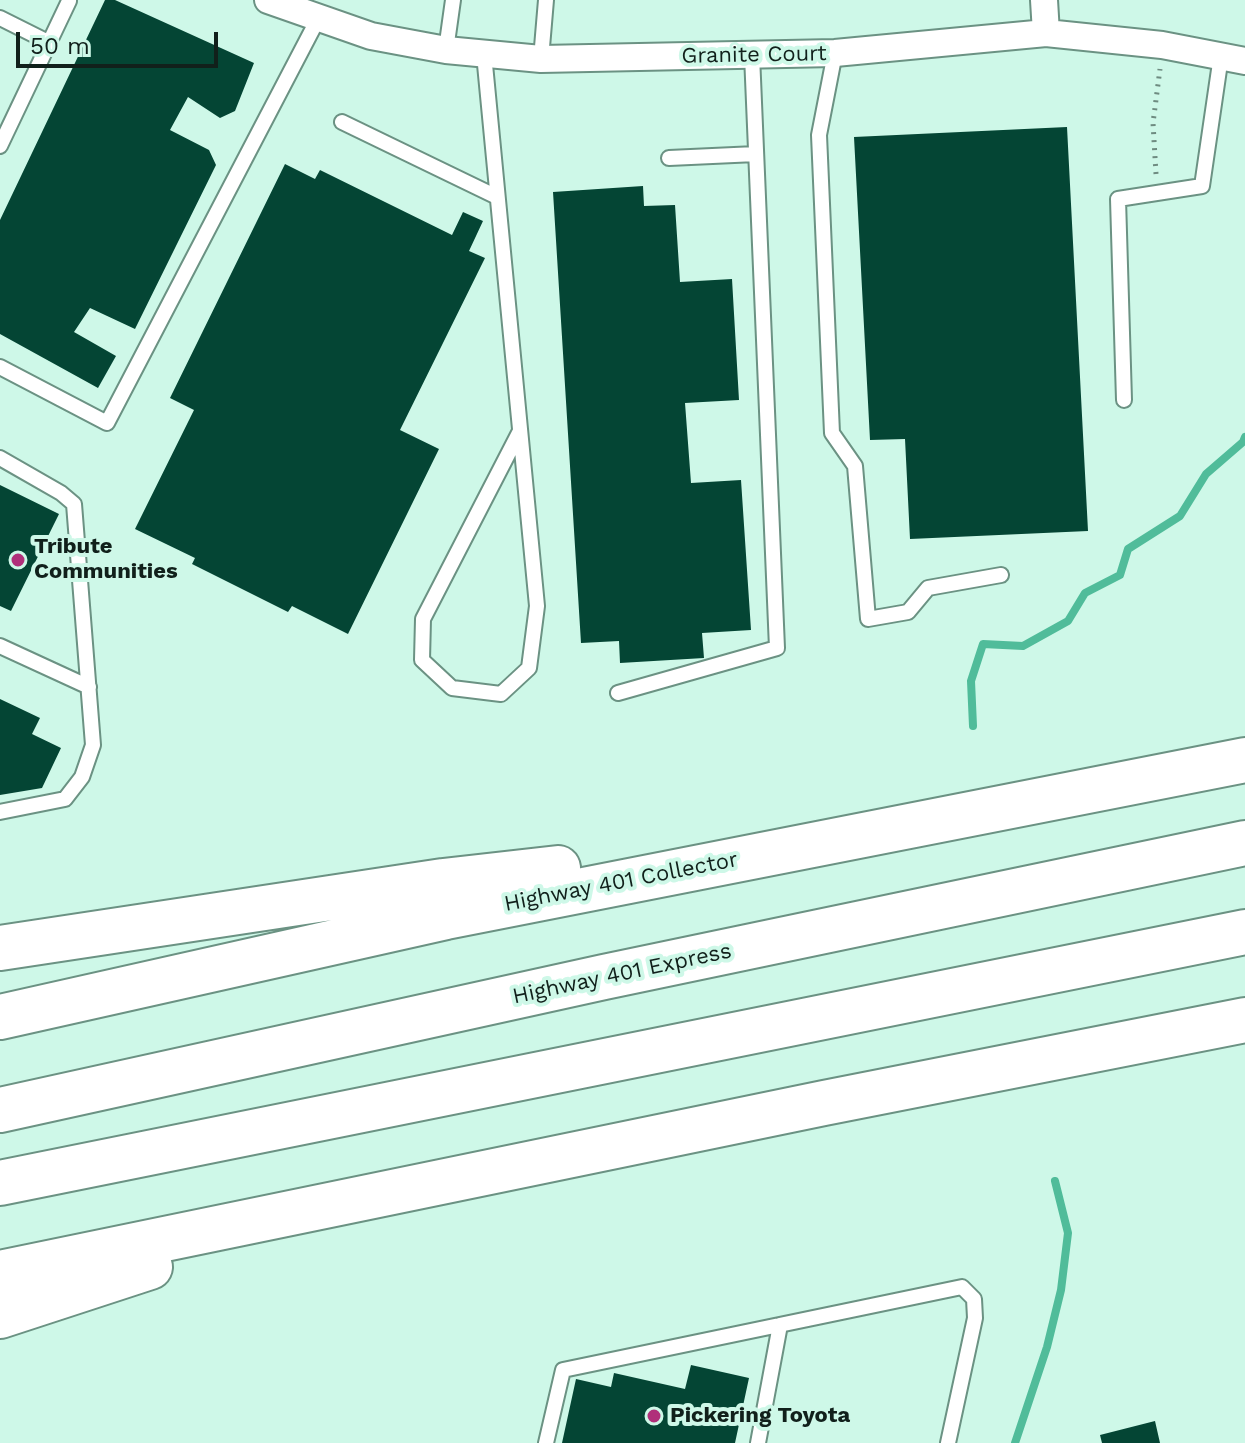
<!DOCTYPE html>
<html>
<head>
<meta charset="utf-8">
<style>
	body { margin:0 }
	#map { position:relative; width:1245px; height:1443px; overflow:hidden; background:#cef8e8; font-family:"Work Sans",sans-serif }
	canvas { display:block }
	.scale { position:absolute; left:16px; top:32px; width:202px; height:36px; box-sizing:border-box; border:4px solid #11201b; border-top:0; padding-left:10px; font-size:24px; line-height:28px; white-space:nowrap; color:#11201b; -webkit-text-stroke:6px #cef8e8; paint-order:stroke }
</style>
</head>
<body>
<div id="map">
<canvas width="1245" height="1443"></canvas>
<div class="scale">50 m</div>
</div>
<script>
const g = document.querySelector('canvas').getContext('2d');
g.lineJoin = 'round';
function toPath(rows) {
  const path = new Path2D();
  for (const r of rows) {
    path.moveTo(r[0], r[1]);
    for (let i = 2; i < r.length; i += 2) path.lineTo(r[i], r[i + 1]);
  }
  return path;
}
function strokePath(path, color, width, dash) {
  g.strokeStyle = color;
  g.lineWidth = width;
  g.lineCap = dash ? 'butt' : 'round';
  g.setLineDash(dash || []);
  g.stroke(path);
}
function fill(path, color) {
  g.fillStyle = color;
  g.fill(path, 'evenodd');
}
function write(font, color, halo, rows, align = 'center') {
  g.font = font + ' "Work Sans",sans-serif';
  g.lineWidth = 8;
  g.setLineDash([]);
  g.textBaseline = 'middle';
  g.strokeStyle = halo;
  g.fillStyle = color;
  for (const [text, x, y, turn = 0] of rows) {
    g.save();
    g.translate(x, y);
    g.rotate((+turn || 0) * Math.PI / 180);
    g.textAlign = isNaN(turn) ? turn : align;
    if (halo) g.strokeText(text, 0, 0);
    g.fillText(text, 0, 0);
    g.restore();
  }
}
strokePath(toPath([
	[973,726,971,681,983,644,1023,646,1068,621,1085,593,1120,575,1128,549,1180,516,1206,474,1243,442,1245,437],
	[1015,1443,1047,1347,1061,1290,1068,1233,1055,1181]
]), '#50bc9a', 8);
fill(toPath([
	[105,0,115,0,254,63,235,111,220,118,188,97,170,130,209,150,216,165,135,329,90,308,74,332,116,356,98,388,0,334,0,220],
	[1067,127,1088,531,910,539,905,439,870,440,854,137],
	[285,164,315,179,320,170,452,235,463,212,483,221,469,251,485,258,400,430,439,449,348,634,292,606,288,612,192,564,195,558,135,529,194,410,170,398],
	[643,186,644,206,675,205,680,282,732,279,739,400,685,403,691,483,741,480,751,630,702,633,704,658,620,663,619,641,581,643,553,192],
	[0,485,59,514,11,611,0,606],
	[0,699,40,718,32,734,61,748,42,788,0,795],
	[691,1365,749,1378,735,1443,562,1443,576,1379,611,1387,614,1373,685,1389],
	[1155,1421,1160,1443,1102,1443,1100,1435]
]), '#044534');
const lane = toPath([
	[0,18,48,42],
	[446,50,453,0],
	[835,53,819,135,832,433,855,466,868,619,908,612,928,588,1001,575],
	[484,54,537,606,529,668,501,694,452,688,422,660,423,619,520,431],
	[541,59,546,0],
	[342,122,497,197],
	[0,146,69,1],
	[669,158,756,154],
	[0,367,107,423,319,17],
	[1124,400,1118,199,1202,186,1221,56],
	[0,458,61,493,74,504,93,745,82,777,65,799,0,812],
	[0,646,89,687],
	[618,693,777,648,752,55],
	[546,1443,563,1370,962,1287,974,1299,975,1318,948,1443],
	[758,1443,780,1325]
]);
const street = toPath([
	[268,0,371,36,446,50,541,59,835,53,1046,33,1162,45,1245,61],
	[1044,0,1046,33]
]);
const highway = toPath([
	[0,948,443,881,558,868],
	[0,1017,446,917,1245,760],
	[0,1110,604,977,1245,843],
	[0,1183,1245,932],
	[0,1273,824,1103,1245,1020],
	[0,1316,150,1267]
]);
strokePath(lane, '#6b9283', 18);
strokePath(street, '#6b9283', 30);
strokePath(highway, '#6b9283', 48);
strokePath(toPath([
	[1156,174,1153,123,1160,69]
]), '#6e8b80', 5, [2, 6]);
strokePath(lane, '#fff', 14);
strokePath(street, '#fff', 26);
strokePath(highway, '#fff', 44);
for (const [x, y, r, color] of [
	[18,560,8,"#b02f7a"],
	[654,1416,8,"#b02f7a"]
]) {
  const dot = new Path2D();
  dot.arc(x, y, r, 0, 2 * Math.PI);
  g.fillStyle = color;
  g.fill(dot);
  strokePath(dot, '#cef8e8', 3);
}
write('22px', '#11201b', '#cef8e8', [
	["Granite Court",754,55,-1],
	["Highway 401 Collector",621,882,-11],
	["Highway 401 Express",622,974,-12]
]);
write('bold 22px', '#11201b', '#cef8e8', [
	["Tribute",34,547],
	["Communities",34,572],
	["Pickering Toyota",670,1416]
], 'left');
</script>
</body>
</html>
